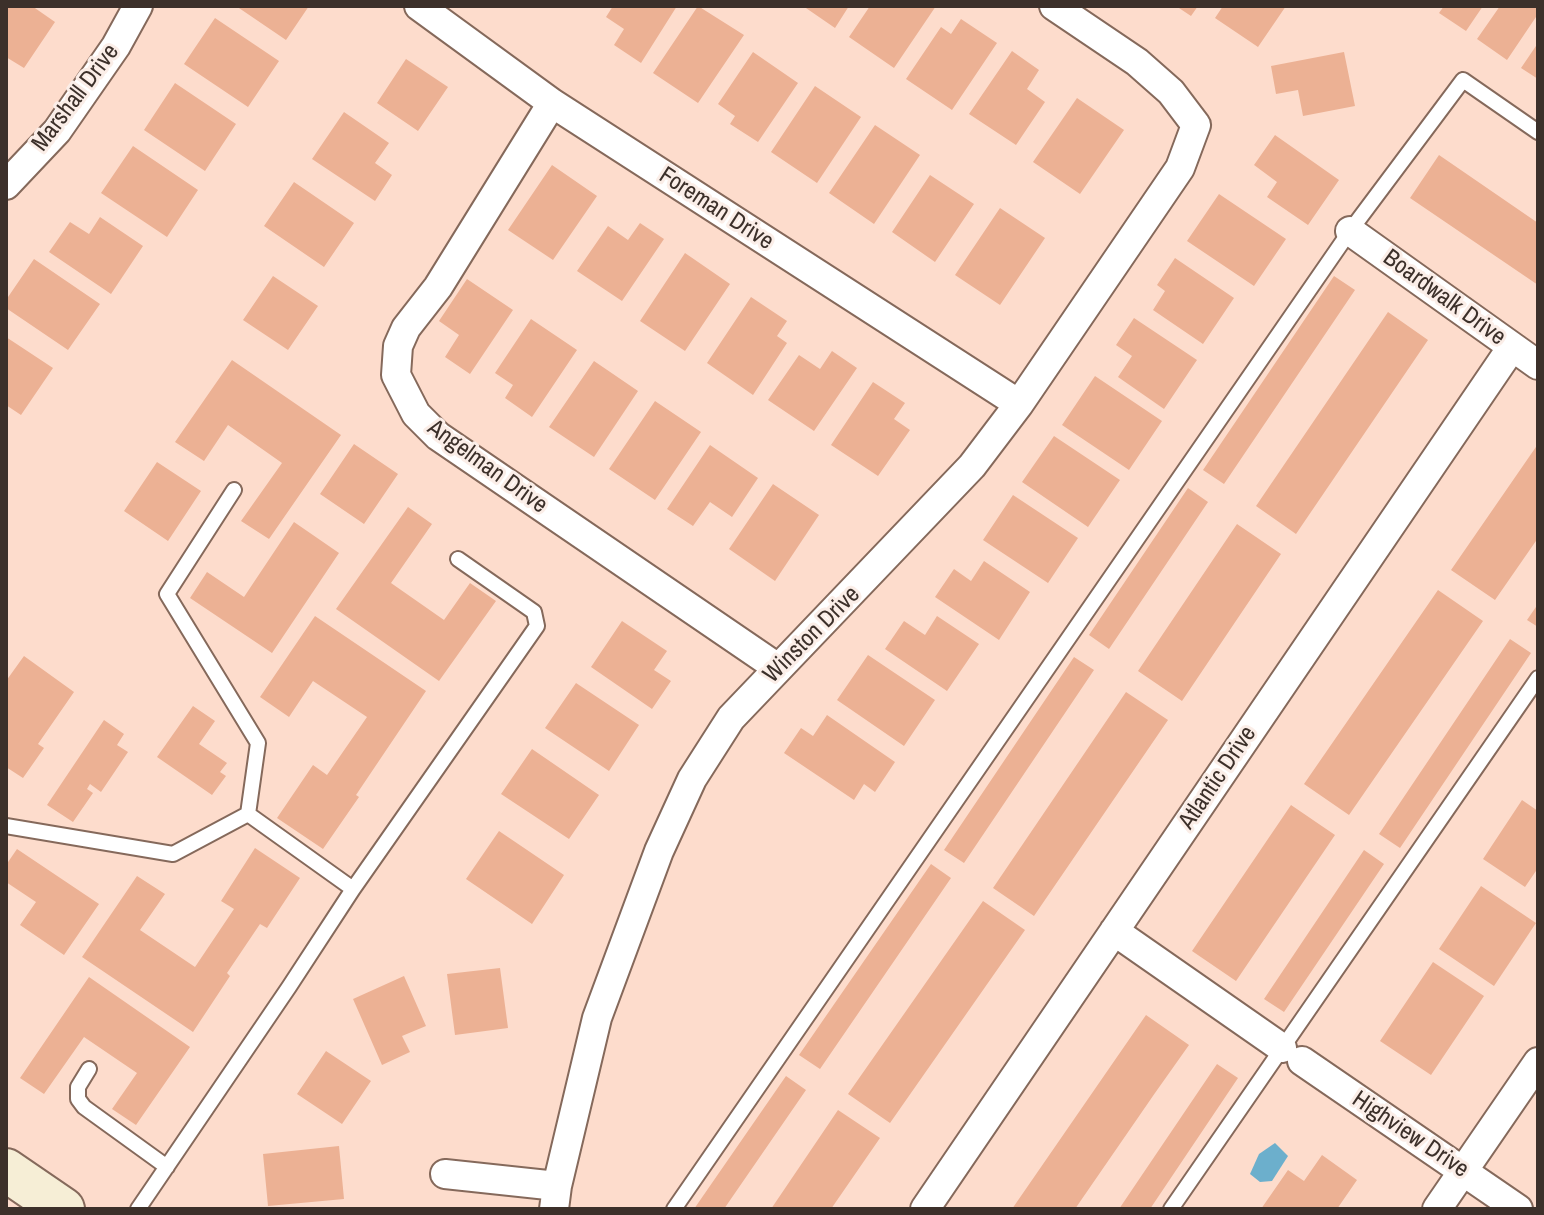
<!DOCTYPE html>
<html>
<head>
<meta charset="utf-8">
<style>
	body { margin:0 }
	#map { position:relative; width:1544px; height:1215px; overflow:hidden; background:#fddccc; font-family:"Archivo Narrow",sans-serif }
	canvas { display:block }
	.frame { position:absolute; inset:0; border:8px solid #3c302a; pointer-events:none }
</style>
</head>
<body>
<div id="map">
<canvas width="1544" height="1215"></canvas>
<div class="frame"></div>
</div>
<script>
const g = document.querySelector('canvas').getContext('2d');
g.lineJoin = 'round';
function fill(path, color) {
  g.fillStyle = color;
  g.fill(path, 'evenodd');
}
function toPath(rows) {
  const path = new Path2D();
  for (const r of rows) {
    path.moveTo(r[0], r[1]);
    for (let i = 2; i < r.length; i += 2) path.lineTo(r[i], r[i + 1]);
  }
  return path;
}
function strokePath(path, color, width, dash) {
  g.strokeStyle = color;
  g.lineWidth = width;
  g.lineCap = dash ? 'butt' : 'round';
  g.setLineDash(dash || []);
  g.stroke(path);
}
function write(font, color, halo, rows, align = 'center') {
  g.font = font + ' "Archivo Narrow",sans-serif';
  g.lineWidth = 6;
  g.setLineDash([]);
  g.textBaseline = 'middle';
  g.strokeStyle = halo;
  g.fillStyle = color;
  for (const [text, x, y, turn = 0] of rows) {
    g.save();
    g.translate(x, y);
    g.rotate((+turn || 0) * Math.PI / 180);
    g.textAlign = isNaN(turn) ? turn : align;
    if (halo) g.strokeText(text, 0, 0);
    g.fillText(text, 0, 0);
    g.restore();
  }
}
fill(toPath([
	[1275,1143,1288,1156,1272,1181,1260,1182,1250,1174,1259,1154]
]), '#6cafcc');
fill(toPath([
	[6,6,32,6,55,22,24,68,6,57],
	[236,6,309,6,286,40],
	[613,6,677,6,641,63,614,45,624,29,606,17],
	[698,6,744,35,698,103,653,73],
	[803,6,849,6,835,28],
	[870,6,936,6,894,68,849,37],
	[1176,6,1198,6,1191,16],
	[1223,6,1286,6,1258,47,1215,18],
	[1444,6,1483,6,1466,31,1439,13],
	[1500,6,1538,6,1538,14,1507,60,1477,39],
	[215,18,279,61,248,107,184,64],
	[961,19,997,43,952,110,906,79,941,27,951,34],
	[1538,43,1538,79,1521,68],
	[1012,51,1039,70,1027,89,1045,102,1016,145,969,114],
	[753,52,798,83,758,142,730,124,735,116,718,104],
	[1344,52,1355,106,1303,116,1298,90,1276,94,1271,66],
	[406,59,448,87,418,131,377,103],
	[175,83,236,124,205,171,144,130],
	[815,86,861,117,817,183,771,152],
	[1077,98,1124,130,1080,194,1033,162],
	[344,112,389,143,375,163,392,175,375,201,312,159],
	[875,125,920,155,874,224,829,193],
	[1275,135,1339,180,1308,225,1267,197,1277,182,1254,165],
	[133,146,198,190,167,237,101,193],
	[1439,155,1538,223,1538,285,1410,198],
	[552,165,597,196,553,260,508,230],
	[930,175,974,204,935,262,892,232],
	[294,182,354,223,324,267,264,226],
	[1219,194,1286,239,1254,286,1187,241],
	[1000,208,1045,238,1000,305,955,275],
	[100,217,143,246,111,294,49,252,70,222,89,234],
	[640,223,664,239,622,301,577,271,608,226,628,240],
	[685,253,730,284,685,351,640,321],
	[1175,258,1234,298,1203,344,1153,310,1165,291,1157,285],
	[34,259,100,304,68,350,6,308,6,300],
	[273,276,318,306,288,350,243,320],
	[1334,276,1355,290,1224,484,1203,470],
	[467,279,513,310,470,374,445,357,459,335,439,321],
	[751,297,787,321,777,336,787,343,753,395,707,363],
	[1388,312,1428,340,1296,534,1256,506],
	[1134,318,1197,360,1164,409,1118,377,1132,356,1116,345],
	[531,319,577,350,532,417,505,398,513,385,495,373],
	[6,337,53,368,21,415,6,405],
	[832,351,857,368,814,431,768,400,799,355,820,369],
	[232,360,341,435,269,539,241,521,282,463,228,425,204,461,175,442],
	[594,361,638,391,594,457,549,427],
	[1095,376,1162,421,1129,470,1062,425],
	[873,382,905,403,894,419,910,430,878,476,831,445],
	[655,401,701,432,655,500,609,469],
	[1054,436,1120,480,1088,527,1022,482],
	[354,444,398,474,364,524,320,494],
	[1538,444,1538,538,1495,600,1451,570],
	[710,445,758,478,732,517,710,502,693,526,667,509],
	[157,462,201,491,168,541,124,511],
	[773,484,819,515,775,581,729,549],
	[1188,488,1208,502,1109,649,1089,635],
	[1013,495,1078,538,1048,583,983,540],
	[408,507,432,524,391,583,444,620,470,583,496,601,439,681,336,609],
	[294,522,339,553,272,653,190,598,207,572,244,597],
	[1237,524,1281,554,1182,701,1138,671],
	[984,561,1030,592,999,640,935,597,954,569,971,581],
	[1438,590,1483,621,1349,815,1304,784],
	[1538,604,1538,627,1527,620],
	[315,616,426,691,356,795,359,797,323,849,277,818,313,765,327,775,367,717,313,681,289,717,260,697],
	[937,616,979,644,947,691,885,649,904,621,925,635],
	[622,621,667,651,654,670,671,681,652,709,591,667],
	[1510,639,1531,653,1400,848,1379,834],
	[868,655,935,700,904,746,837,700],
	[24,656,74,692,38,744,44,748,23,778,6,767,6,681],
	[1074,657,1094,670,964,863,944,850],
	[576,683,639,725,609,771,545,728],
	[1126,692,1168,720,1034,916,993,888],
	[193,706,215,721,199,744,227,763,220,772,226,776,212,795,157,757],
	[827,715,895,762,875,792,864,784,854,800,784,753,801,728,813,736],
	[104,720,124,734,117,745,128,752,101,792,90,784,87,789,93,793,73,822,47,805],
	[532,749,599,795,569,839,501,794],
	[1522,800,1538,811,1538,868,1525,887,1483,859],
	[1291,805,1335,835,1236,981,1192,951],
	[499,831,564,875,532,924,466,879],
	[255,848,300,878,267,928,260,924,227,973,230,976,193,1032,82,957,137,876,165,894,140,930,195,967,234,909,221,901],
	[17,849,99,904,64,955,20,925,36,902,6,882,6,865],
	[1364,850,1384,864,1284,1012,1264,999],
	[931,864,951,878,820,1069,799,1055],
	[1481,886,1536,923,1494,986,1439,949],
	[983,901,1025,930,890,1123,848,1094],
	[1433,962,1484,996,1431,1075,1380,1041],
	[500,968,508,1028,455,1035,447,974],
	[404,976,426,1026,402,1036,410,1052,382,1065,353,999],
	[89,977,190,1047,136,1125,112,1109,137,1073,84,1037,44,1094,20,1078],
	[1146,1015,1189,1045,1155,1093,1075,1209,1012,1209],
	[326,1051,371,1081,342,1124,297,1094],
	[1217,1064,1238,1078,1150,1209,1119,1209],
	[786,1076,806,1090,724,1209,694,1209],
	[838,1110,880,1138,831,1209,771,1209],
	[339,1146,344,1199,268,1206,263,1154],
	[1322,1155,1357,1180,1337,1209,1261,1209,1288,1170,1304,1181]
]), '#ecb194');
const service = toPath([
	[234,490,167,594,258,743,248,814,353,889],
	[6,826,173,854,248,814],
	[89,1069,78,1087,78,1099,84,1107,167,1167],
	[138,1209,289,987,353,889,537,626,534,612,458,559],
	[674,1209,1350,231,1463,80,1538,132],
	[1171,1209,1538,678]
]);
const minor = toPath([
	[419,6,552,103,1019,404],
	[552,103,438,287,406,328,398,346,396,375,416,414,438,436,778,668],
	[6,185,57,131,116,46,138,6],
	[1350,231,1538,365],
	[1114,931,1282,1048],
	[1302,1061,1518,1209],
	[445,1174,557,1186],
	[554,1209,557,1186,597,1018,659,851,692,779,731,718,972,466,1019,404,1180,168,1196,125,1171,92,1137,62,1054,6],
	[925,1209,1512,347],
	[1437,1209,1538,1062]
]);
const secondary = toPath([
	[6,1170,63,1209]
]);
strokePath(service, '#85695b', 18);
strokePath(minor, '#85695b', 32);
strokePath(secondary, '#85695b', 46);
strokePath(service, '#fff', 14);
strokePath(minor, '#fff', 28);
strokePath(secondary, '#f6eed6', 42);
write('24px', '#3c302a', '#fbeee8', [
	["Marshall Drive",76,98,-53],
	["Foreman Drive",716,209,33],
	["Boardwalk Drive",1444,298,36],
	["Angelman Drive",487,467,36],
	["Winston Drive",812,635,-45],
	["Atlantic Drive",1218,778,-56],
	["Highview Drive",1410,1135,34]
]);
</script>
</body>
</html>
